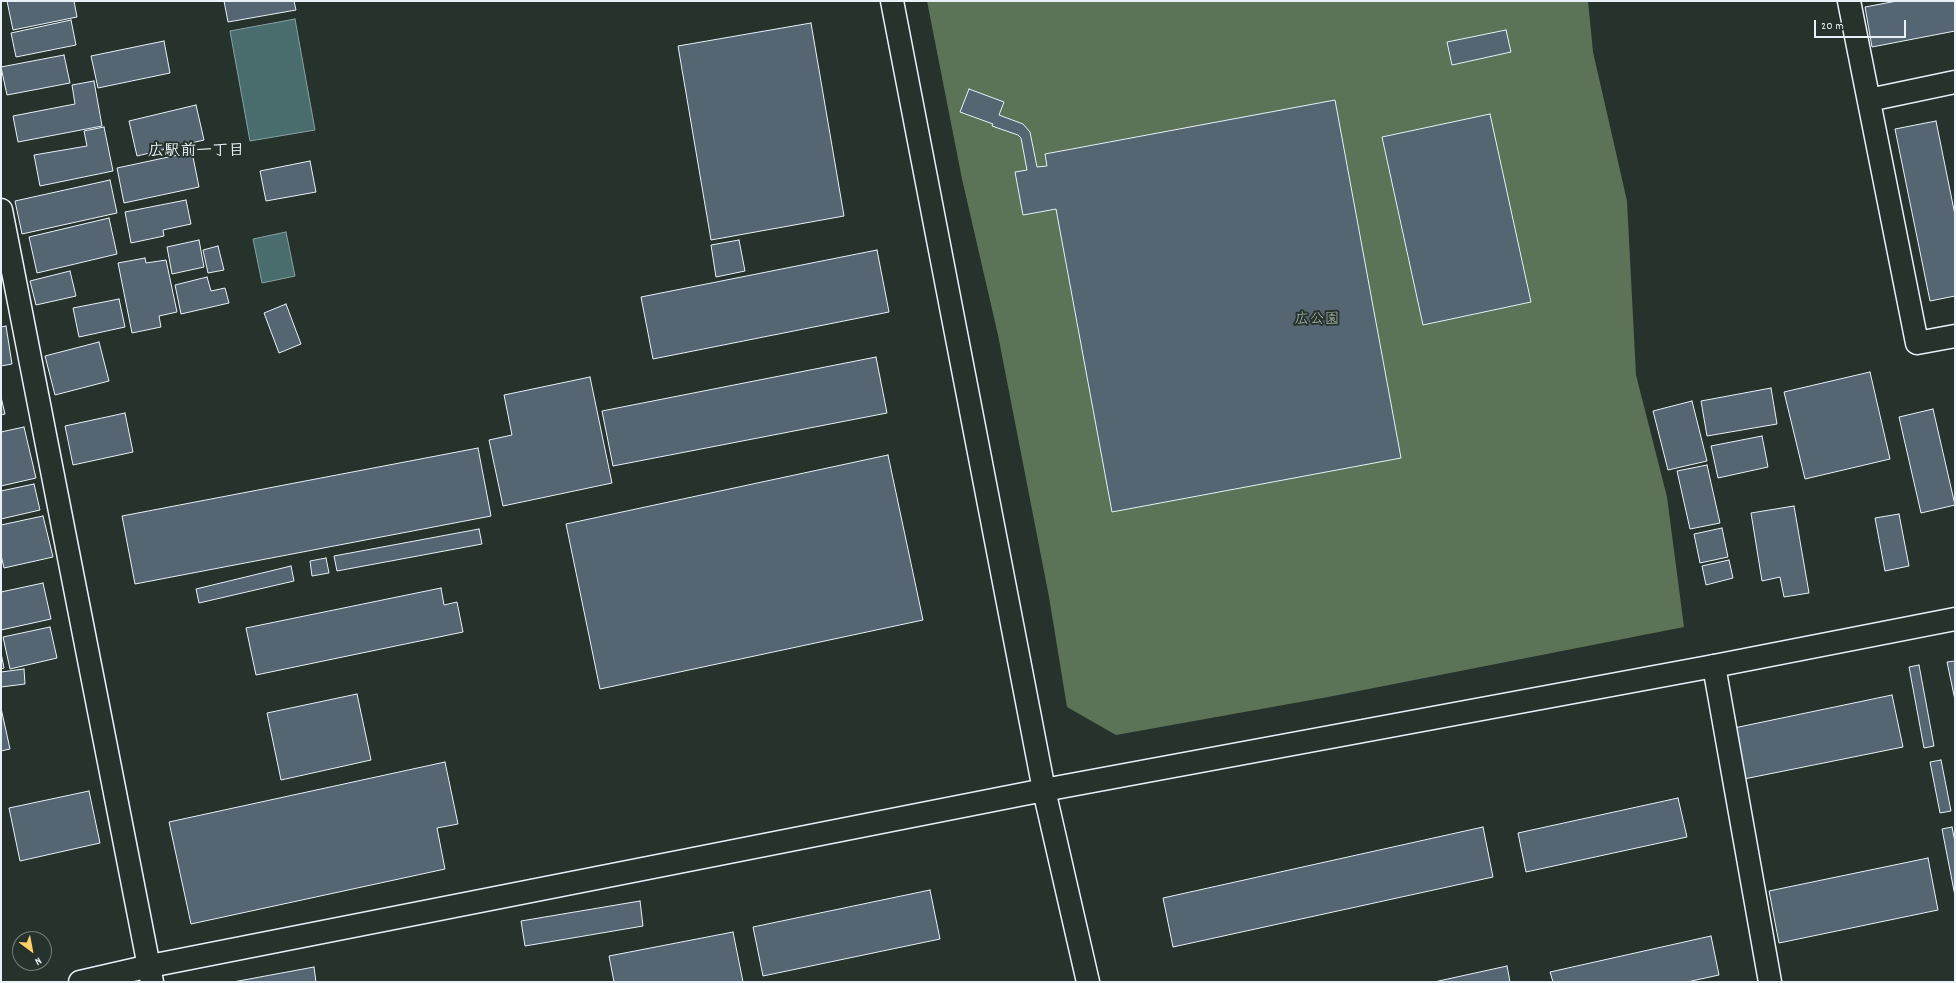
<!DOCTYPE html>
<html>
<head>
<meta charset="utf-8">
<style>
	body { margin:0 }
	#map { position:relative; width:1956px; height:983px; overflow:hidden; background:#26332d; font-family:Dekko,sans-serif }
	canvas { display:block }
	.frame { position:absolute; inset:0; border:2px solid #e8f1f8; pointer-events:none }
	.north { position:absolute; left:12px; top:931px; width:40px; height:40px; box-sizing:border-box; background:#26332d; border:1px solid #747f7e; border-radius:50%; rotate:148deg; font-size:11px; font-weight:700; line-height:16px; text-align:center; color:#e8f1f8 }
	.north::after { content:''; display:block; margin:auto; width:14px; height:18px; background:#ffd166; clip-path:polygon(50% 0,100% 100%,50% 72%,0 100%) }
	.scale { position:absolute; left:1814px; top:20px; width:92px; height:18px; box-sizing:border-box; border:2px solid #e8f1f8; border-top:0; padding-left:5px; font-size:12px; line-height:14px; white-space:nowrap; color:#e8f1f8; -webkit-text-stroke:3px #26332d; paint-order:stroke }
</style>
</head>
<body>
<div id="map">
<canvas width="1956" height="983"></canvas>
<div class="frame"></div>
<div class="north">N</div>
<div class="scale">20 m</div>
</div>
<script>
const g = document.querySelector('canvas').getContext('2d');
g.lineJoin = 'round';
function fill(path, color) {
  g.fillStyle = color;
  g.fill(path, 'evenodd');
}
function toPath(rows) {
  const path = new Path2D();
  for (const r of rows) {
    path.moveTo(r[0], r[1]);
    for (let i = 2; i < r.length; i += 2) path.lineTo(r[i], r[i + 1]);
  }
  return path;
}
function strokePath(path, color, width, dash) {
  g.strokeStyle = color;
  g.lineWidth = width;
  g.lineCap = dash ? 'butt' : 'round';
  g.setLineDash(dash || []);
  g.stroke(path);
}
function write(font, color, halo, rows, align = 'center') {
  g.font = font + ' Dekko,"Klee One",sans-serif';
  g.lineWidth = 4;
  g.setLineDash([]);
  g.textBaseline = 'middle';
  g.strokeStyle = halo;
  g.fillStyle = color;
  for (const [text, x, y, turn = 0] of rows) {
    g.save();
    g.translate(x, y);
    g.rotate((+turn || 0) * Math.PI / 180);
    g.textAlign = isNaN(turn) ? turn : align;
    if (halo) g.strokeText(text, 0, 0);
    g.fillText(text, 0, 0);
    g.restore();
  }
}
fill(toPath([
	[927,1,1588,1,1593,52,1627,201,1636,375,1667,497,1684,627,1328,697,1116,735,1067,707,1049,597,998,335,962,179]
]), '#5c7357');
const water = toPath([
	[295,19,315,130,250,141,230,31,295,19],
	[286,232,295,276,262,283,253,239,286,232]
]);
fill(water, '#486d6c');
strokePath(water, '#88a2a4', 1);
const building = toPath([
	[7,1,74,1,77,17,13,30,7,1],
	[224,1,294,1,296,10,228,22,224,1],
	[1897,1,1955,1,1955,31,1872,47,1865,7,1897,1],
	[71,20,76,45,16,57,11,33,71,20],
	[811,23,844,216,711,240,678,46,811,23],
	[1506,30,1511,52,1452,65,1447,42,1506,30],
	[164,41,170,73,98,88,91,56,164,41],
	[64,55,70,83,7,95,1,67,64,55],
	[94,81,102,126,18,142,13,116,75,104,72,85,94,81],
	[969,89,1004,102,999,115,1023,124,1030,132,1037,167,1047,166,1045,154,1335,100,1401,458,1112,512,1056,209,1023,215,1015,172,1027,170,1021,138,1018,135,992,126,993,124,960,112,969,89],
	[196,105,204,140,137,156,129,121,196,105],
	[1490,114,1531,302,1423,325,1382,137,1490,114],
	[1936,121,1955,215,1955,296,1930,301,1895,129,1936,121],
	[104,127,113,171,40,186,34,155,87,146,84,131,104,127],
	[192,152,199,187,124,203,117,168,192,152],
	[310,161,316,192,266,201,260,171,310,161],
	[110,180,117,213,22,234,15,201,110,180],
	[186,200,191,224,163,230,164,236,131,243,125,212,186,200],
	[109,218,117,254,37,273,29,237,109,218],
	[199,240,204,267,172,274,167,247,199,240],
	[739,240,745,271,716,277,711,245,739,240],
	[218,246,224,270,208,273,203,250,218,246],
	[877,250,889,312,653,359,641,297,877,250],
	[145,258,146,263,166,260,177,312,159,316,161,327,132,333,118,263,145,258],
	[70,271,76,296,36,305,30,281,70,271],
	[207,277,211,291,225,288,229,303,181,314,175,285,207,277],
	[119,299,125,327,79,337,73,308,119,299],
	[286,304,301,344,279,353,264,313,286,304],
	[6,326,12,364,1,366,1,327,6,326],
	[99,342,109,381,55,395,45,356,99,342],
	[876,357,887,413,613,466,602,411,876,357],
	[1870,372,1890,459,1805,479,1784,392,1870,372],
	[590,377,612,483,503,506,489,440,512,435,504,395,590,377],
	[1771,388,1777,424,1707,436,1701,401,1771,388],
	[1,397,5,414,1,415,1,397],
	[1692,401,1707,461,1668,470,1653,411,1692,401],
	[1933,409,1955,505,1921,513,1899,417,1933,409],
	[125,413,133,452,73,465,65,426,125,413],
	[24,427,36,478,1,486,1,432,24,427],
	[1762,436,1768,467,1718,478,1711,446,1762,436],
	[478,448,491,516,135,584,122,516,478,448],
	[888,455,923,620,600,689,566,524,888,455],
	[1707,465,1720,523,1690,529,1677,471,1707,465],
	[34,484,40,510,1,519,1,491,34,484],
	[1794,506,1809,593,1784,597,1780,577,1762,581,1751,513,1794,506],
	[1899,514,1909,566,1885,571,1875,518,1899,514],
	[43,516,53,557,4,568,1,555,1,525,43,516],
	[1722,528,1728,557,1700,563,1694,534,1722,528],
	[479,529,482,544,337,571,334,556,479,529],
	[326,558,329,573,312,576,310,561,326,558],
	[1729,560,1733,578,1706,585,1702,566,1729,560],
	[291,566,294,581,199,603,196,589,291,566],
	[43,583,51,619,1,630,1,592,43,583],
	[441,588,444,605,457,602,463,632,256,675,246,628,441,588],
	[50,627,57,658,10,669,3,637,50,627],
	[1,653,4,668,1,669,1,653],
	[1955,661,1955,700,1947,662,1955,661],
	[1919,665,1934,746,1924,748,1909,667,1919,665],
	[24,669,25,684,1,687,1,672,24,669],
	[357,694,371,760,281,780,267,713,357,694],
	[1892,695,1903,747,1744,779,1734,728,1892,695],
	[1,708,10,749,1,751,1,708],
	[1941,760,1951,811,1940,813,1930,762,1941,760],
	[445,762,458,824,437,828,445,869,191,924,169,822,445,762],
	[89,791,100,843,20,861,9,808,89,791],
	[1678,798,1687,837,1526,872,1518,833,1678,798],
	[1483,827,1493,877,1173,947,1163,898,1483,827],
	[1952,827,1955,842,1955,896,1942,829,1952,827],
	[1928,858,1938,910,1779,943,1769,891,1928,858],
	[930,890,940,939,763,976,753,927,930,890],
	[640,901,643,926,525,946,521,921,640,901],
	[733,932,743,982,614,982,609,956,733,932],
	[1711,936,1719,975,1687,982,1553,982,1550,972,1711,936],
	[1507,966,1510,982,1434,982,1507,966],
	[314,967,316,982,233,982,314,967]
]);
fill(building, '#556572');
strokePath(building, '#e8f1f8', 1);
const minor = toPath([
	[1849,1,1917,343,1955,336],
	[1869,100,1955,82],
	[1,210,152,982],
	[1714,666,1770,982]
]);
const tertiary = toPath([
	[892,1,1044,790,1088,982],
	[80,982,150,966,1044,790,1714,666,1955,619]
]);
strokePath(minor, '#e8f1f8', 25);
strokePath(tertiary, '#e8f1f8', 25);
strokePath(minor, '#26332d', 22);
strokePath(tertiary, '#26332d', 22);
write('15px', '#b0bfb8', '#26332d', [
	["広公園",1317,321]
]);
write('bold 16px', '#e8f1f8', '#26332d', [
	["広駅前一丁目",196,153]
]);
</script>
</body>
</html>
